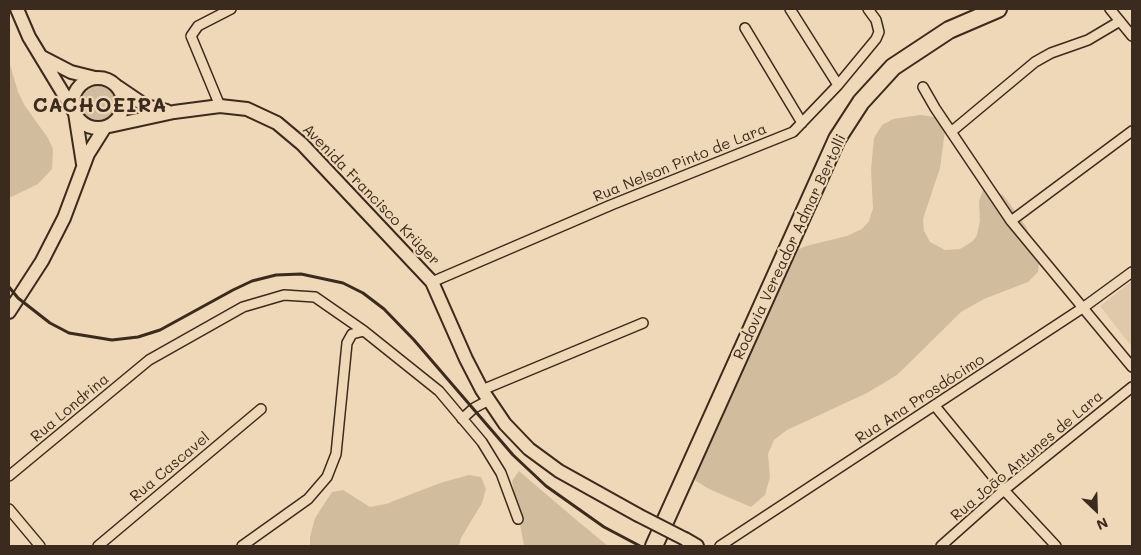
<!DOCTYPE html>
<html>
<head>
<meta charset="utf-8">
<style>
	body { margin:0 }
	#map { position:relative; width:1141px; height:555px; overflow:hidden; background:#efd8b7; font-family:Mali,sans-serif }
	canvas { display:block }
	.frame { position:absolute; inset:0; border:10px solid #3b2a1e; pointer-events:none }
	.north { position:absolute; left:1071px; top:485px; width:50px; height:50px; -webkit-text-stroke:4px #efd8b7; paint-order:stroke; rotate:156deg; font-size:14px; font-weight:700; line-height:20px; text-align:center; color:#3b2a1e }
	.north::after { content:''; display:block; margin:auto; width:18px; height:22px; background:#3b2a1e; clip-path:polygon(50% 0,100% 100%,50% 72%,0 100%) }
</style>
</head>
<body>
<div id="map">
<canvas width="1141" height="555"></canvas>
<div class="frame"></div>
<div class="north">N</div>
</div>
<script>
const g = document.querySelector('canvas').getContext('2d');
g.lineJoin = 'round';
function fill(path, color) {
  g.fillStyle = color;
  g.fill(path, 'evenodd');
}
function toPath(rows) {
  const path = new Path2D();
  for (const r of rows) {
    if (r.length === 3) {
      path.moveTo(r[0] + r[2], r[1]);
      path.arc(r[0], r[1], r[2], 0, 2 * Math.PI);
      continue;
    }
    path.moveTo(r[0], r[1]);
    for (let i = 2; i < r.length; i += 2) path.lineTo(r[i], r[i + 1]);
  }
  return path;
}
function strokePath(path, color, width, dash) {
  g.strokeStyle = color;
  g.lineWidth = width;
  g.lineCap = dash ? 'butt' : 'round';
  g.setLineDash(dash || []);
  g.stroke(path);
}
function write(font, color, halo, rows, align = 'center') {
  g.font = font + ' Mali,sans-serif';
  g.lineWidth = 4.5;
  g.setLineDash([]);
  g.textBaseline = 'middle';
  g.strokeStyle = halo;
  g.fillStyle = color;
  for (const [text, x, y, turn = 0] of rows) {
    g.save();
    g.translate(x, y);
    g.rotate((+turn || 0) * Math.PI / 180);
    g.textAlign = isNaN(turn) ? turn : align;
    if (halo) g.strokeText(text, 0, 0);
    g.fillText(text, 0, 0);
    g.restore();
  }
}
fill(toPath([
	[1132,281,1132,347,1100,306]
]), '#e0c9aa');
fill(toPath([
	[9,61,18,92,25,106,48,138,53,149,52,169,38,184,9,198],
	[98,103,19],
	[920,115,935,117,940,120,945,130,940,168,923,219,924,231,930,242,945,250,960,249,973,241,977,235,980,221,979,201,983,190,992,188,1004,196,1025,225,1040,257,1038,272,1028,282,984,299,961,312,897,375,867,393,787,430,774,440,768,454,770,477,765,495,751,507,709,489,696,481,691,470,793,252,806,246,847,236,862,229,869,221,873,208,871,170,874,138,882,125,893,119],
	[519,471,574,518,608,546,524,546,512,481],
	[469,475,481,477,486,489,482,503,461,538,459,546,310,546,310,537,315,518,332,492,343,490,370,507,386,504,440,483]
]), '#d1bc9e');
const street = toPath([
	[790,9,838,85],
	[1110,9,1132,36],
	[745,28,802,123],
	[923,87,935,108,1011,221,1132,367],
	[220,106,191,36,198,26,231,9],
	[951,132,1035,62,1051,53,1088,40,1120,21],
	[1011,221,1132,131],
	[432,282,611,205,793,132,838,85,876,39,879,32,876,20,868,9],
	[482,390,643,323],
	[935,406,1004,490,1056,546],
	[462,419,474,408,489,400],
	[9,476,149,360,243,307,284,295,315,297,364,331],
	[9,509,40,546],
	[98,546,261,409],
	[242,546,308,499,327,477,336,454,347,343,352,334,364,331,439,391,482,442,501,473,518,519],
	[720,546,1084,307,1132,272],
	[941,546,1004,490,1132,387]
]);
const secondary = toPath([
	[17,9,29,37,75,113,83,164],
	[42,57,71,72,95,78],
	[98,103,25],
	[118,87,146,106,167,111],
	[105,127,174,112,220,106,247,109,277,123,302,144,432,282,466,359,482,390,505,424,529,449,559,471,638,515],
	[9,312,42,261,64,218,88,154,105,127],
	[685,539,697,546]
]);
const highway = toPath([
	[654,546,837,139,861,102,893,67,949,30,998,9]
]);
strokePath(street, '#3b2a1e', 12);
strokePath(secondary, '#3b2a1e', 16);
strokePath(highway, '#3b2a1e', 20);
strokePath(street, '#efd8b7', 9);
strokePath(secondary, '#efd8b7', 12);
strokePath(highway, '#efd8b7', 16);
strokePath(toPath([
	[9,287,18,298,50,323,69,333,112,340,138,337,160,330,233,290,252,281,276,275,301,274,343,283,363,293,384,309,414,340,513,455,546,486,604,527,640,546]
]), '#3b2a1e', 3);
const secondaryBridge = toPath([
	[638,515,685,539]
]);
strokePath(secondaryBridge, '#3b2a1e', 16, []);
strokePath(secondaryBridge, '#efd8b7', 12);
write('15px', '#3b2a1e', '#efd8b7', [
	["Rua Nelson Pinto de Lara",680,163,-22],
	["Avenida Francisco Krüger",371,195,46],
	["Rodovia Vereador Admar Bertolli",790,247,-65],
	["Rua Ana Prosdócimo",920,399,-33],
	["Rua Londrina",70,408,-40],
	["Rua João Antunes de Lara",1027,456,-40],
	["Rua Cascavel",170,467,-40]
]);
g.letterSpacing = '1px';
write('bold 20px', '#3b2a1e', '#efd8b7', [
	["CACHOEIRA",100,106]
]);
g.letterSpacing = '0px';
</script>
</body>
</html>
